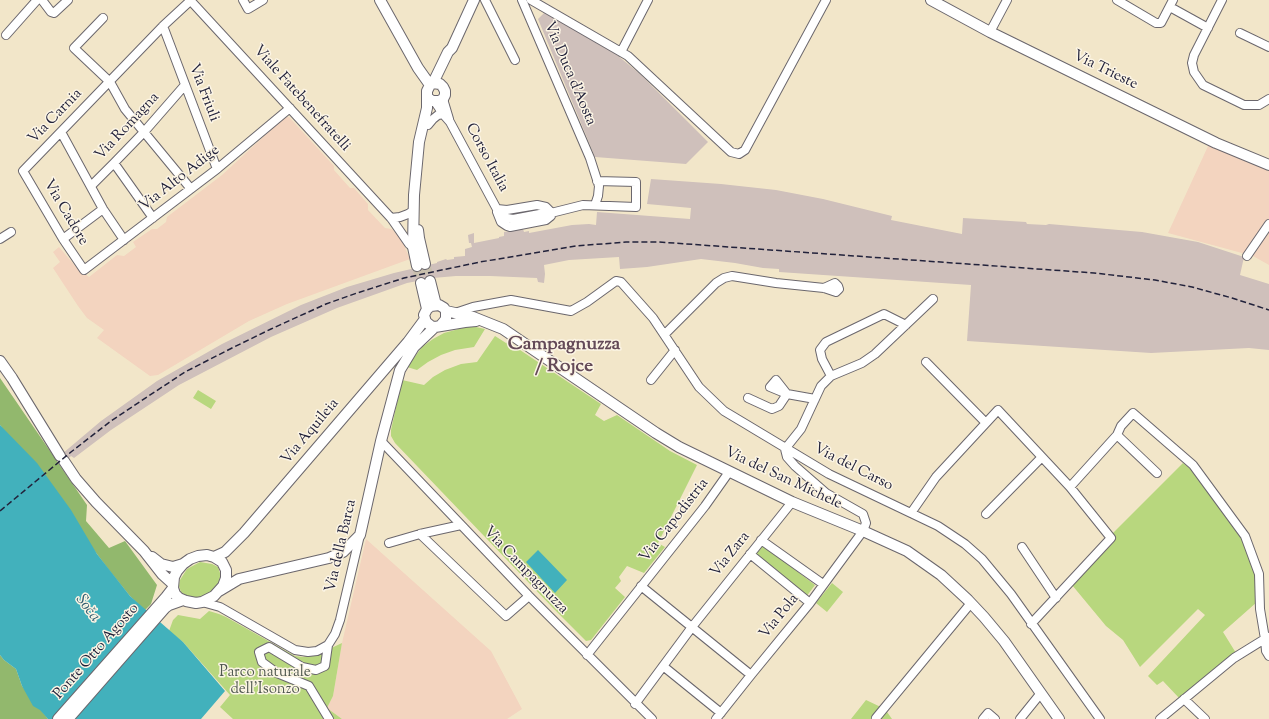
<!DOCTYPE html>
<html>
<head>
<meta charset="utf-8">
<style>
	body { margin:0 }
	canvas { display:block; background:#f2e6c9 }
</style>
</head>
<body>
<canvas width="1269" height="719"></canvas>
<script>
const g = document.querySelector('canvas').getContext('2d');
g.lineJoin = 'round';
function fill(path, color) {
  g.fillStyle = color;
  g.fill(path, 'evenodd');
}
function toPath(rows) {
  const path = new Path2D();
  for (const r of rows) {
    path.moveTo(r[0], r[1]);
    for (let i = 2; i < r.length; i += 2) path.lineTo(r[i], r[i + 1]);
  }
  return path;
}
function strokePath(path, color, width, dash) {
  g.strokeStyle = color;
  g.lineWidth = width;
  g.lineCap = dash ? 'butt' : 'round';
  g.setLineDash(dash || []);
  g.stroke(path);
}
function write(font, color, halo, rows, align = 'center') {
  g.font = font + ' "Sorts Mill Goudy",serif';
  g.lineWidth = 3;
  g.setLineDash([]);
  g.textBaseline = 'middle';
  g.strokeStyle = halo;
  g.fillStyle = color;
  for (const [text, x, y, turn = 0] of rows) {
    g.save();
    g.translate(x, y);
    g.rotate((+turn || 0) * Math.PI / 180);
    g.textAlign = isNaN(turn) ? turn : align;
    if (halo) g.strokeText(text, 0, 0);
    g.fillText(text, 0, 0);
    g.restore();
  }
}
fill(toPath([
	[285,117,289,117,334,166,334,170,350,188,354,188,368,204,368,210,385,228,392,229,402,241,410,259,287,304,249,321,158,375,150,376,97,338,104,330,87,318,78,306,53,268,60,262,53,252,59,247,77,268,89,277,117,255,124,256,136,247,133,242,152,229,157,229,166,222,167,217,222,175],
	[1209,144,1269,169,1269,265,1253,256,1168,233],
	[366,539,491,651,522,709,507,719,342,719,327,708,333,696,342,643]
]), '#f3d4bf');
fill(toPath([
	[545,12,617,55,640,74,708,142,686,164,595,157,538,19],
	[651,179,721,184,776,190,823,199,892,216,891,220,962,234,963,218,1026,222,1027,224,1046,225,1049,224,1142,232,1198,242,1244,257,1240,275,1269,284,1269,350,1249,348,1151,353,967,341,971,285,779,272,779,269,763,268,735,263,701,259,647,267,620,269,619,257,569,260,544,265,545,274,544,283,538,282,537,278,490,276,456,276,433,278,407,283,337,308,271,337,179,385,111,430,74,458,71,456,67,460,62,454,101,421,157,381,222,344,301,305,347,287,394,273,437,263,437,262,446,259,447,260,454,259,454,257,465,256,465,249,472,247,471,243,469,243,468,235,474,233,474,243,499,238,499,237,504,236,504,232,523,229,524,232,529,231,529,233,572,225,589,224,596,225,597,212,690,219,691,208,647,204]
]), '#cfc0bb');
fill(toPath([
	[466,327,476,327,485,329,474,347,455,350,441,355,428,362,417,370,407,367,422,347,433,339,444,333],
	[495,336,506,343,508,342,601,404,595,415,604,421,617,415,670,451,697,465,658,543,665,547,644,573,627,566,619,577,621,581,615,588,625,597,591,640,586,641,553,608,395,443,391,436,391,430,402,380,424,385,433,377,445,370,461,364,477,362],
	[198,390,216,401,211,409,193,398],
	[1183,463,1193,471,1242,538,1256,576,1257,602,1223,632,1236,653,1180,699,1163,681,1157,685,1148,676,1205,615,1198,609,1140,667,1123,640,1106,626,1072,585,1113,543,1112,534],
	[761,544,815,585,806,597,753,554],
	[200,562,212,564,218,567,220,573,220,578,218,584,211,592,200,597,188,597,181,592,179,586,180,580,187,569],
	[832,583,843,592,827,612,816,603],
	[209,611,219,614,226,617,295,656,303,657,325,651,342,643,333,696,327,708,342,719,233,719,220,707,230,695,183,642,169,631,173,620,178,615,200,619],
	[866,700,885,709,892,719,851,719]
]), '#b8d77e');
fill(toPath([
	[0,378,87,505,86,521,109,548,125,541,157,585,151,604,145,610,130,596,109,570,0,425],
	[0,655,4,660,16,669,22,686,48,719,0,719]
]), '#92b86d');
fill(toPath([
	[0,425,37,463,71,510,97,554,130,596,183,642,225,691,201,719,48,719,40,710,33,706,22,686,16,669,4,660,0,655],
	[538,550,567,580,555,593,526,562]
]), '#42b1bc');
strokePath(toPath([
	[425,264,430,281],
	[417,266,421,283]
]), '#c8bfad', 10, [10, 5]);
const minor = toPath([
	[42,0,51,12,54,13,68,0],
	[190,0,391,218,409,244,413,247],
	[243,0,248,9,263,0],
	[485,0,515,60],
	[522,0,590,158,599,186,598,196,595,205],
	[531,0,628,56,731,152,739,154,745,150,826,0],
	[1117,0,1156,23,1161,23,1173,0],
	[1222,0,1194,55,1192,63,1194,72,1203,85,1244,105,1259,105,1269,99],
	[190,1,163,26,23,171,63,239,84,270,217,169,290,108],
	[1170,7,1208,28],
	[103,18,74,48,110,82,125,109,191,189],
	[163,26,217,169],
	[990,32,1007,0],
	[1240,33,1269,47],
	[6,35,37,0],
	[621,52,648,0],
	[443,99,449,119],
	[435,102,443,114,450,122,499,213,507,218,513,219,545,213,548,209],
	[428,125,433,119,438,115,443,114],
	[61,132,103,209,124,240],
	[114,163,153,218],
	[91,186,114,163,144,132,185,85],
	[497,209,507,210,537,205,546,207,551,212],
	[497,212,501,222,507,226,510,227,546,220,551,216,551,213],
	[551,213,583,205,636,207,636,182,597,181],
	[391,218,400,217,408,214,413,211],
	[0,239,11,232],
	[63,239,103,209],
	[1247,256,1269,224],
	[455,313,473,307,511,300,571,311,587,302,616,281,621,282,653,318,699,387,724,411,829,474,938,526,965,544,982,559,1011,594,1100,719],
	[665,334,716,283,724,278,732,276,776,283,824,288,836,292,839,289,838,286,835,283,824,288],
	[926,362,986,423],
	[831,376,822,359,820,350,826,342,884,314,906,325],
	[651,380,675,350],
	[776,380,787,394,770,387,776,380],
	[748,398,772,409,779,406,787,394,815,399],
	[1117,435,1157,473],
	[381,441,529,596,652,719],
	[911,513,936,477,998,410,1070,487,1117,435,1121,426,1133,413,1193,465,1245,536,1259,574,1260,609,1265,639,1266,651,1269,656],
	[986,514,1042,457],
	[420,534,506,616,529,596],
	[761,540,823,584],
	[389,543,420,534,461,525],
	[1022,547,1056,598],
	[750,554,810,603],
	[641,586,751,675],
	[202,602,220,607,295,650,308,652,317,651,328,645,335,634,340,620,360,535],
	[1031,624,1111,538,1070,487],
	[328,645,325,666,316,670,302,667,269,647,259,652,262,662,277,673,309,686,329,719],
	[587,655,705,506,729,472],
	[663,666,721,713],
	[1184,699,1205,719],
	[635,704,692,627,792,502],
	[876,718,971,603],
	[716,719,751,675,810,603,863,531,866,523,863,514,826,493,795,466,787,457,785,449,801,429,821,386,831,376,862,363,875,354,933,299],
	[983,719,988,713,995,719],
	[1020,719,1041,693],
	[1160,719,1234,658,1268,637]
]);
const major = toPath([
	[380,0,418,68,430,85],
	[931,0,990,32,1216,143,1269,165],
	[433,83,448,52,452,48,474,0],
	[418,230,419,238,425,264],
	[417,266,413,247,414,195,419,142,427,108,427,91,430,85,433,83,440,84,443,87,445,91,445,95,443,99,439,101,432,101,427,97],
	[430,281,436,305],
	[421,283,427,309],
	[446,311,473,317,503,329,656,433,679,447,792,502,863,531,907,551,941,575,968,600,984,617,1004,641,1059,719],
	[441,325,446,319,446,311,444,308,439,305,431,306,427,309,424,315,426,322,431,326,435,327,465,322,476,321],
	[0,361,12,378,60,456],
	[64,461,76,479,96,502,144,551,162,574,173,584],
	[207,555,214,557,222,562,226,570,226,578,223,586,214,596,202,602,196,603,186,601,179,598,175,594,173,588,174,577,177,571,183,564,190,559,198,556,207,555],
	[152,557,161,564,173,567,183,564],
	[214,557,225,552,244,533,408,342,425,319],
	[219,591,239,579,329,558,343,552,360,535,381,441,400,370,414,347,435,327],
	[58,719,166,597,173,588],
	[68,719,165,608,169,605,183,600]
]);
strokePath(minor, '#6b676d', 10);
strokePath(major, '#6b676d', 12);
strokePath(minor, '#fff', 8);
strokePath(major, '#fff', 10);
strokePath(toPath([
	[0,511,71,452,111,421,141,401,185,372,232,348,271,329,326,304,357,293,404,278,480,262,576,246,626,242,659,242,1094,273,1155,280,1192,287,1232,298,1269,310]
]), '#22223b', 1.5, [6, 3]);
write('15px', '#22223b', '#fcf5e5', [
	["Via Trieste",1105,71,26],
	["Via Duca d'Aosta",569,74,67],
	["Via Friuli",203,93,69],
	["Viale Fatebenefratelli",301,99,48],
	["Via Carnia",56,117,-46],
	["Via Romagna",128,127,-47],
	["Corso Italia",486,158,62],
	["Via Alto Adige",180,179,-38],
	["Via Cadore",65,213,59],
	["Via Aquileia",311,432,-50],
	["Via del Carso",853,468,27],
	["Via del San Michele",783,479,25],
	["Via Capodistria",675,521,-52],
	["Via della Barca",342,546,-77],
	["Via Zara",731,555,-51],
	["Via Campagnuzza",525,571,46],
	["Via Pola",780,617,-51],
	["Ponte Otto Agosto",97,652,-49]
]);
write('15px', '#4f584f', '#fcf5e5', [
	["Parco naturale",265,673],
	["dell'Isonzo",265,690]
]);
write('italic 16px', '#2f5b6f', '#fcf5e5', [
	["Soča",87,609,53]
]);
write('bold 19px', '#644a58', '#fcf5e5', [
	["Campagnuzza",564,346],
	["/ Rojce",564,368]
]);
</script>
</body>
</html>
